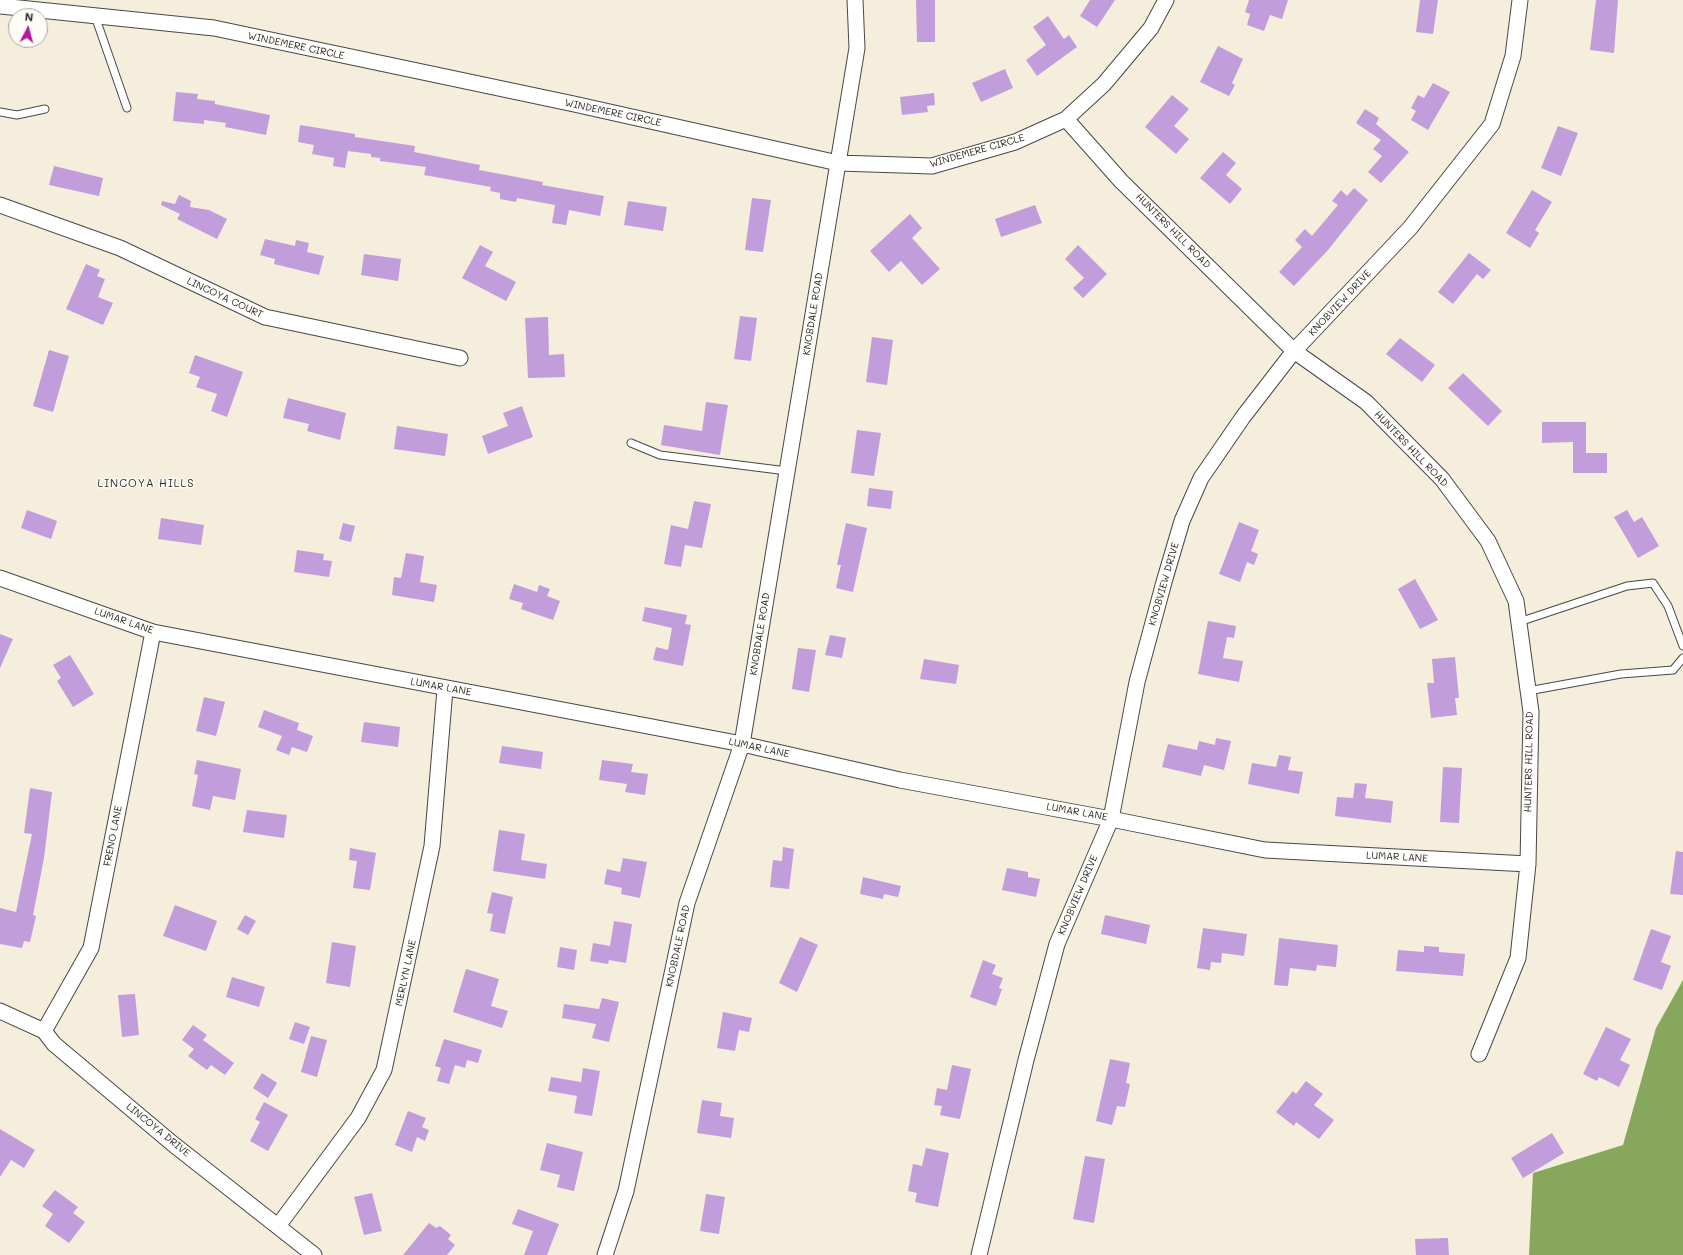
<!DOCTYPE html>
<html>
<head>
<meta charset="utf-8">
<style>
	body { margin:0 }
	#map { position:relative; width:1683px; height:1255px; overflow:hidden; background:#f5eedc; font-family:Mali,sans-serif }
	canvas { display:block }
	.north { position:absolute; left:8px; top:8px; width:40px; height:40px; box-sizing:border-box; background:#fdfcf7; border:1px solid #a9a8a5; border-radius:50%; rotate:6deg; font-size:11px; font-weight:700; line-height:16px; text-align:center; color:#2b2b2b }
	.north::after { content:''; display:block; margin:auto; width:14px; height:18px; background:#b5179e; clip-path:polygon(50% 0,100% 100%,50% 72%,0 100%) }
</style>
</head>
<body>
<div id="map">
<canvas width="1683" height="1255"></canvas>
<div class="north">N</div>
</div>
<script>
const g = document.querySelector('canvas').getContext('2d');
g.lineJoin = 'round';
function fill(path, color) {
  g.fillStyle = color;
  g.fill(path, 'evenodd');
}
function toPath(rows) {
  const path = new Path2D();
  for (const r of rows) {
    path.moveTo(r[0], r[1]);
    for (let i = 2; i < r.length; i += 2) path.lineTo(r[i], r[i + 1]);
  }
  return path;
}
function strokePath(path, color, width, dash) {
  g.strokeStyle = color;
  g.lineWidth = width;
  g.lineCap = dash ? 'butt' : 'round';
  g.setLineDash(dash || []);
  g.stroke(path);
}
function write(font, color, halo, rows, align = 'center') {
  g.font = font + ' Mali,sans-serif';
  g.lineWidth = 3;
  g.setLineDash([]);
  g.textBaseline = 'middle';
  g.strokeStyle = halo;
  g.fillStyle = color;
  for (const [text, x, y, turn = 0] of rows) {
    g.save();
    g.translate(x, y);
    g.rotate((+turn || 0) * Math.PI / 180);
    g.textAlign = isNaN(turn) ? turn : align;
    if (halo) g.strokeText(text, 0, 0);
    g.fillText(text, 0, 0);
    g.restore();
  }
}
fill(toPath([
	[1683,980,1683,1255,1529,1255,1533,1173,1623,1145,1656,1028]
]), '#87a85c');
fill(toPath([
	[916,0,935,0,935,42,917,42],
	[1090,0,1115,0,1097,27,1080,16],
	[1249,0,1288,0,1282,19,1270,15,1264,31,1247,25,1250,14,1245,12],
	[1420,0,1438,0,1433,34,1416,32],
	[1596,0,1618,0,1614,53,1590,50],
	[1048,16,1064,39,1069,35,1077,47,1037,76,1026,60,1046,45,1033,27],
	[1218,46,1243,59,1232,83,1235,85,1229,96,1200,82],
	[1005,69,1013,88,981,102,972,83],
	[1433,83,1450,92,1428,130,1411,120,1416,111,1411,108,1418,95,1424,98],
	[176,92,198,94,197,99,215,101,215,104,270,115,266,135,225,127,226,123,204,120,204,124,173,121],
	[934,93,935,105,927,106,928,112,902,115,900,97],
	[1172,95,1189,109,1174,126,1189,139,1176,154,1145,127],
	[1365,109,1379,118,1376,124,1409,152,1381,183,1368,172,1382,156,1373,149,1381,140,1356,123],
	[300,125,355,134,355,137,415,146,414,152,480,165,479,170,543,182,542,185,604,196,600,216,569,210,566,225,552,223,555,205,517,198,516,202,500,199,500,193,490,191,491,187,424,175,426,167,380,161,380,158,371,157,371,154,348,151,345,168,333,166,334,158,312,154,314,145,298,142],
	[1558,126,1578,133,1561,176,1541,168],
	[1223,152,1236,163,1226,175,1242,189,1230,204,1200,178],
	[54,166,103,178,99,196,49,185],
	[1354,188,1368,200,1328,250,1294,286,1279,272,1302,247,1295,240,1305,229,1312,236,1338,205,1332,201,1341,190,1347,196],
	[1532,190,1552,202,1535,230,1539,233,1530,248,1506,233],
	[179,195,191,201,190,207,209,210,227,219,217,239,177,219,180,214,161,205,162,201,175,204],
	[752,198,771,200,763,252,745,250],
	[628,201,667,207,663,231,624,225],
	[1035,205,1042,223,1001,237,995,219],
	[910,214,922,228,912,238,940,269,922,285,901,261,889,272,870,251],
	[265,239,295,246,296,240,309,243,307,252,324,256,319,275,274,264,275,259,260,255],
	[480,245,493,252,485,266,516,282,506,301,462,278],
	[1078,245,1107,274,1083,298,1073,288,1084,278,1065,259],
	[1469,253,1491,270,1483,279,1477,274,1453,304,1438,292],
	[364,254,401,259,398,281,361,275],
	[86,264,100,270,97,276,105,279,98,297,113,303,103,325,66,309],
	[740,316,757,318,751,361,734,359],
	[548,317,549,355,564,354,565,377,528,378,525,318],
	[872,337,893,340,887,385,866,382],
	[1400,338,1435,365,1422,382,1386,354],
	[49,350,69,356,53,412,33,406],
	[195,355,243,372,227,417,211,411,217,394,196,387,200,377,189,373],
	[1463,373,1502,411,1488,426,1448,388],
	[288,398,346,413,340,440,307,431,309,424,283,418],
	[706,402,728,405,720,455,661,445,664,425,702,431],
	[522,406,533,437,488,454,482,436,508,426,503,413],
	[1542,422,1586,422,1586,453,1607,453,1607,473,1573,473,1573,442,1542,443],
	[397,426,448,434,445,456,394,449],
	[857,430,881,433,874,476,851,473],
	[869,488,893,491,891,509,867,506],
	[694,501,711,504,702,548,685,545,681,567,664,564,671,525,688,529],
	[27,510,57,521,51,539,21,528],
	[1627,510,1634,522,1642,517,1659,546,1638,558,1614,517],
	[161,518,204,525,201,545,158,539],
	[1239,522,1259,530,1251,551,1258,554,1254,565,1247,562,1240,582,1219,574],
	[343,523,355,526,351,542,339,539],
	[846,523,867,528,853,592,836,588,841,565,837,565],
	[297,550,324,554,323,560,332,561,329,577,294,572],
	[406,553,424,556,420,582,437,585,434,602,392,595,394,577,401,578],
	[1415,579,1438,620,1420,629,1398,589],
	[514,584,537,592,539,585,550,589,547,596,560,601,553,620,521,609,523,603,509,599],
	[645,607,687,615,685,624,691,625,683,666,653,660,656,647,668,650,672,628,642,621],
	[1208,621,1236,626,1234,638,1227,637,1223,658,1243,661,1239,682,1198,674],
	[0,634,13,639,0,668],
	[830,635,846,638,842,658,825,655],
	[798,648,816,650,809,692,792,689],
	[70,655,94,694,73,707,57,681,61,678,53,665],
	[1455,657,1459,698,1455,698,1457,715,1431,718,1427,683,1434,683,1432,659],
	[924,659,959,665,956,684,920,679],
	[204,697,225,702,216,736,196,731],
	[264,710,299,723,297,730,313,736,307,752,292,747,289,755,276,750,282,736,258,727],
	[364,722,400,727,398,747,361,742],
	[1216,738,1231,741,1224,770,1204,765,1201,776,1162,767,1168,744,1197,750,1199,741,1215,745],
	[502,746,543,752,541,769,499,763],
	[1279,755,1291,757,1288,770,1303,772,1299,794,1248,784,1252,763,1276,767],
	[197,760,241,769,235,800,213,796,210,810,192,806,198,775,194,774],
	[602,760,633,764,631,772,648,774,645,795,625,792,627,784,599,780],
	[1443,767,1462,768,1459,823,1440,822],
	[1355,783,1367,784,1365,798,1393,801,1391,823,1335,816,1337,797,1353,798],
	[30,788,52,792,44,858,33,915,36,916,30,942,24,941,22,948,0,944,0,908,16,912,32,834,24,833],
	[247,810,287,815,284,838,243,832],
	[499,830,525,834,521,860,547,864,545,879,493,871],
	[783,847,794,849,789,889,770,887,773,860,782,861],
	[350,848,376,853,370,890,353,888,357,861,349,860],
	[1676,851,1683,852,1683,895,1670,894],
	[623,858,647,862,640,898,621,894,622,888,604,884,607,869,620,872],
	[1007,868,1028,872,1028,877,1040,879,1036,897,1002,890],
	[863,877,901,886,898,897,884,894,883,899,860,894],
	[492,892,513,897,505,934,490,931,493,914,487,913],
	[175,905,217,921,206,951,163,936],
	[245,915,256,921,248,935,237,929],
	[1105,915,1150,925,1146,944,1101,934],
	[614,921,632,924,626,963,609,960,608,964,590,961,593,943,610,946],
	[1203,928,1247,934,1244,956,1222,953,1221,963,1211,962,1210,970,1197,968],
	[1651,929,1671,936,1661,962,1671,966,1662,990,1633,980],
	[800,937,818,945,797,992,779,983],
	[1279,938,1338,945,1336,967,1317,965,1316,971,1290,968,1288,986,1274,985],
	[332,942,356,946,350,987,326,983],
	[1424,946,1439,947,1439,952,1465,954,1463,976,1396,971,1398,950,1424,952],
	[560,947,577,950,574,970,557,967],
	[983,960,996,965,992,974,1003,978,999,988,1002,989,996,1006,970,997],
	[466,969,499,979,491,1006,508,1011,502,1028,453,1012],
	[232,977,265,987,259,1007,226,997],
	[135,994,139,1035,122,1037,118,995],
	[602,998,619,1002,609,1042,592,1038,596,1024,562,1018,564,1004,599,1009],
	[723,1012,752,1018,749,1032,739,1030,735,1051,717,1048],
	[295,1022,310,1027,304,1044,289,1039],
	[193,1025,207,1035,203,1040,234,1063,225,1075,211,1065,207,1070,188,1056,194,1049,182,1040],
	[1606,1027,1631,1039,1620,1060,1630,1065,1619,1087,1599,1077,1597,1081,1583,1074],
	[311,1036,327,1040,317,1077,301,1072],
	[444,1039,482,1050,478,1063,467,1060,465,1068,455,1065,449,1084,437,1081,441,1068,435,1066],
	[1110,1059,1130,1063,1126,1083,1130,1084,1125,1107,1117,1106,1112,1125,1096,1121],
	[952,1065,971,1069,960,1119,940,1115,942,1106,934,1105,937,1088,947,1090],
	[583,1068,600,1071,592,1116,574,1113,577,1096,548,1091,551,1077,581,1082],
	[262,1073,277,1083,268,1098,253,1088],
	[1306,1081,1323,1094,1314,1105,1334,1120,1319,1139,1296,1122,1294,1126,1276,1112,1293,1091,1296,1094],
	[702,1100,722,1103,720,1116,734,1118,731,1138,697,1133],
	[264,1102,288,1115,268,1151,250,1141,260,1122,255,1119],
	[408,1111,426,1118,422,1127,429,1130,425,1141,417,1137,412,1152,395,1145],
	[0,1129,35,1150,24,1168,11,1160,0,1177],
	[1552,1133,1564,1153,1523,1178,1511,1158],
	[547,1143,583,1152,574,1191,557,1187,560,1175,540,1170],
	[926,1148,949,1153,938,1207,915,1202,917,1193,908,1191,913,1164,922,1166],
	[1085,1156,1105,1159,1094,1223,1073,1219],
	[55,1190,78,1207,73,1213,85,1222,69,1243,45,1226,53,1214,42,1206],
	[372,1193,382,1231,364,1235,354,1197],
	[706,1194,725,1197,719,1234,700,1231],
	[518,1209,559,1224,547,1255,524,1255,533,1231,512,1224],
	[429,1223,436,1228,440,1226,451,1235,448,1239,455,1245,447,1255,403,1255],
	[1448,1238,1449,1255,1416,1255,1415,1239]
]), '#c29ddb');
const lane = toPath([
	[95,16,127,108],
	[0,112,17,115,45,109],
	[631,443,660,455,787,471],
	[1519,622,1627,586,1653,583,1668,606,1683,646],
	[1528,691,1621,674,1673,670,1683,658]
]);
const street = toPath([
	[0,6,214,28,574,104,838,163,932,166,1015,142,1066,119,1104,84,1151,28,1166,0],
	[1066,119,1121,181,1294,351,1366,402,1442,479,1488,541,1516,601,1531,712,1528,864,1518,958,1479,1054],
	[0,205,120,248,265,317,460,358],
	[0,578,153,632,742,744,900,780,1111,819,1265,850,1528,864],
	[0,1011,44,1031,54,1044,173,1144,314,1255],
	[44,1031,91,948,153,632],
	[278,1226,358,1118,384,1070,432,846,445,689],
	[605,1255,626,1191,687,903,742,744,857,48,855,0],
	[979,1255,1026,1060,1057,944,1111,819,1137,682,1164,582,1182,521,1201,478,1243,417,1294,351,1410,228,1492,124,1513,56,1520,0]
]);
strokePath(lane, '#494846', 9);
strokePath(street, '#494846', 17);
strokePath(lane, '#fff', 7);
strokePath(street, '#fff', 15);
write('10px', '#2b2b2b', '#fdfcf7', [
	["WINDEMERE CIRCLE",296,46,12],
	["WINDEMERE CIRCLE",613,113,12],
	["WINDEMERE CIRCLE",977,151,-16],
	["HUNTERS HILL ROAD",1173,231,45],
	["LINCOYA COURT",225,298,25],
	["KNOBVIEW DRIVE",1340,303,-47],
	["KNOBDALE ROAD",813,314,-81],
	["HUNTERS HILL ROAD",1411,449,46],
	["KNOBVIEW DRIVE",1164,584,-74],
	["LUMAR LANE",124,621,19],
	["KNOBDALE ROAD",760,634,-81],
	["LUMAR LANE",441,687,10],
	["LUMAR LANE",759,748,12],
	["HUNTERS HILL ROAD",1529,762,-89],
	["LUMAR LANE",1077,812,10],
	["FRENO LANE",113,836,-79],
	["LUMAR LANE",1397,857,3],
	["KNOBVIEW DRIVE",1078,895,-67],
	["KNOBDALE ROAD",678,946,-78],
	["MERLYN LANE",406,973,-78],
	["LINCOYA DRIVE",158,1130,39]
]);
g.letterSpacing = '1px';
write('11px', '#2b2b2b', '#fdfcf7', [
	["LINCOYA HILLS",146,484]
]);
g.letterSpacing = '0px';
</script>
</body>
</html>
